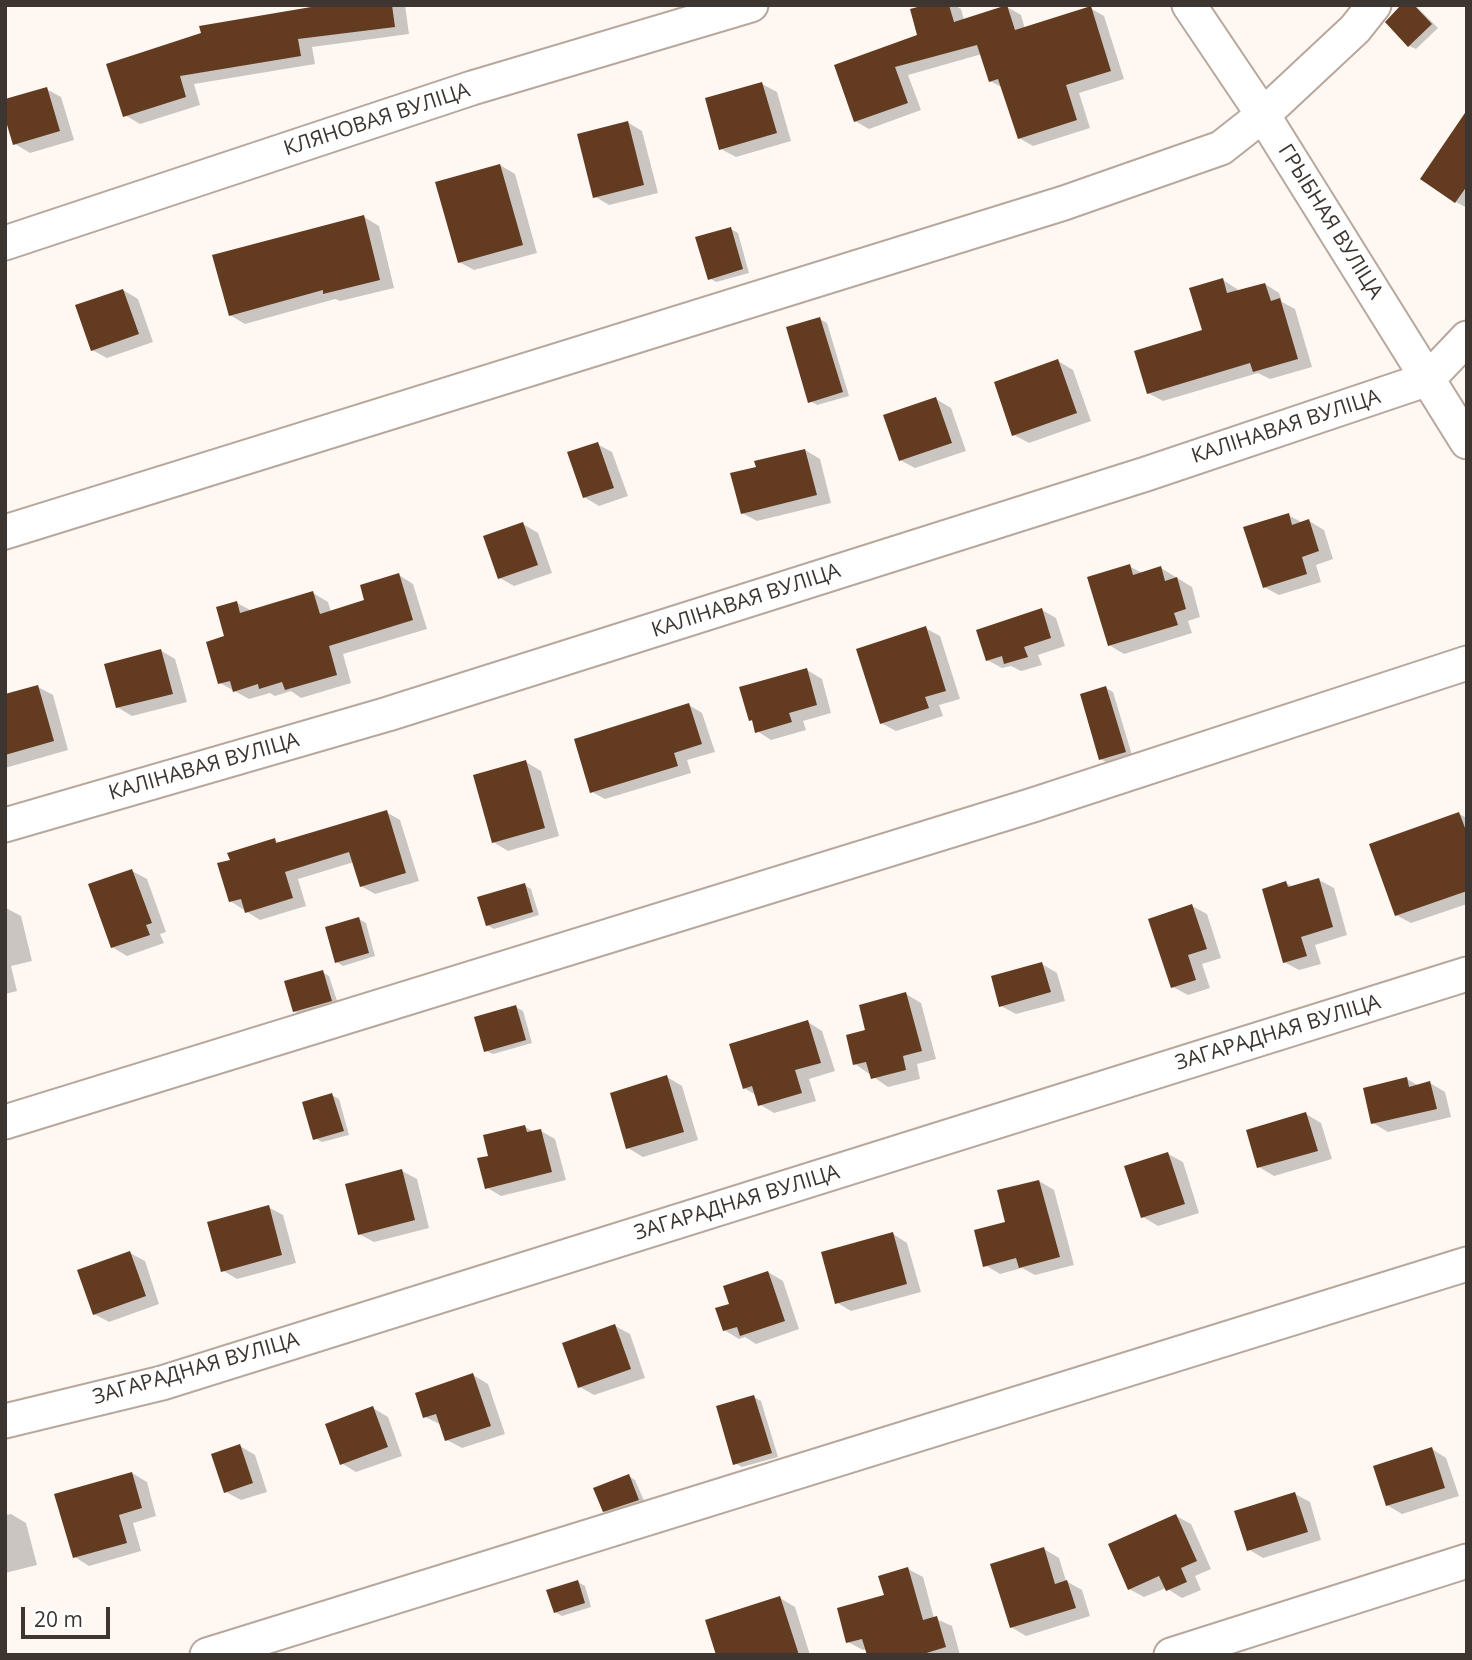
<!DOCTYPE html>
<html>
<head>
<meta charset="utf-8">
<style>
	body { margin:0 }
	#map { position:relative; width:1472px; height:1660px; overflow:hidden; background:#fef7f2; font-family:"Open Sans",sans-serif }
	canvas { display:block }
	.frame { position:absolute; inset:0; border:7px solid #3c3530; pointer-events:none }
	.scale { position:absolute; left:21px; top:1607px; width:89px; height:32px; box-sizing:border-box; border:4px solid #3c3530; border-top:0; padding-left:9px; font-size:21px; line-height:24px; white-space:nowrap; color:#3c3530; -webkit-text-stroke:5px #fff; paint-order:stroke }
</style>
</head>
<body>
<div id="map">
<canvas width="1472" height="1660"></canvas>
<div class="frame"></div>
<div class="scale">20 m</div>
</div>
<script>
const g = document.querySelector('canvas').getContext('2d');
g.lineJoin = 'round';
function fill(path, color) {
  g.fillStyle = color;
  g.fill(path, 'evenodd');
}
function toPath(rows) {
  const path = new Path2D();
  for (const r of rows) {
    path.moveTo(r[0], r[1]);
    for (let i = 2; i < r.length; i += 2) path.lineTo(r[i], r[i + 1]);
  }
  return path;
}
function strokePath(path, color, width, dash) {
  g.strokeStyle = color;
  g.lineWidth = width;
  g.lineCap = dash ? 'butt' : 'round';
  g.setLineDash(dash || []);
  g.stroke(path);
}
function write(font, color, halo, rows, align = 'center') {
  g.font = font + ' "Open Sans",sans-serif';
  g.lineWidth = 7;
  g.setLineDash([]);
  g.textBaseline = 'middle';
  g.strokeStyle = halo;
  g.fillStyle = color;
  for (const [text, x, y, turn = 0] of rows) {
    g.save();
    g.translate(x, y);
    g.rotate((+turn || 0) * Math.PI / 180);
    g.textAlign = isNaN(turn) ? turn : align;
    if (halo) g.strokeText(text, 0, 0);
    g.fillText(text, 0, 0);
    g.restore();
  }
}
fill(toPath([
	[327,5,405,5,409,34,312,47,315,64,194,84,200,105,140,124,125,115,108,65],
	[931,5,954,5,961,9,964,20,1007,7,1021,15,1025,29,1090,8,1104,16,1124,79,1079,93,1090,128,1033,146,1019,138,1003,88,990,81,982,54,908,75,921,110,869,129,855,121,836,66,919,36],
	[1404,5,1415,5,1438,28,1416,49,1409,46],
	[762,84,777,92,791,141,736,157,721,149],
	[46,89,61,97,74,140,30,153,15,144],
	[627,122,642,131,658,193,609,205,594,196],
	[1467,129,1467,208,1456,202],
	[500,165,515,174,537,253,474,270,459,262],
	[364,217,379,226,394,288,340,301,335,299,245,324,230,315],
	[731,229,738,233,749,273,716,282,709,278],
	[1223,280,1237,289,1239,292,1265,284,1279,293,1282,302,1295,309,1312,367,1270,379,1258,373,1163,401,1148,393,1204,332],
	[123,290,138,299,153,342,107,358,92,350],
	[820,319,827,323,849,396,817,405,810,401],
	[1058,361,1073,370,1091,421,1029,443,1014,435],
	[936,399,951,408,966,451,915,468,900,460],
	[597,444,612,452,628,496,599,506,584,497],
	[805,450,820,459,831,503,757,521,742,513,758,469],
	[1288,515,1303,523,1309,521,1324,530,1333,559,1316,565,1321,582,1279,595,1264,587],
	[523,524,538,533,552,573,514,586,500,578],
	[1129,566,1142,573,1161,568,1192,587,1200,617,1188,621,1192,633,1124,654,1109,645],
	[399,575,413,584,427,629,343,654,351,683,301,698,291,691,275,696,270,693,249,699,220,683,226,637,237,603,252,611,313,593,328,602,331,612,366,601],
	[1042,610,1056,618,1065,646,1038,655,1042,665,1021,671,1011,666,1002,668,987,660],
	[925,628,940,636,960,699,939,705,943,716,896,731,881,723],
	[160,650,175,659,187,702,132,716,117,707],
	[807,670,822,679,831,713,803,721,806,730,771,740,757,731,754,722,750,720],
	[38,687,53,695,68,750,5,768,5,696],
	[1106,688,1113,692,1132,755,1107,763,1101,759],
	[689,705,702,713,715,752,687,760,691,773,605,799,592,792],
	[526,762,541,771,559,836,508,851,493,842],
	[386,812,400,820,419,881,375,894,361,886,354,862,298,879,306,906,260,920,230,901,232,861,275,840,281,844],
	[1459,814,1467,818,1467,904,1411,923,1396,915],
	[132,871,147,879,166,932,160,934,164,943,127,956,112,947],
	[1319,880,1334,888,1347,935,1315,945,1321,964,1299,970,1284,962,1286,883,1293,887],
	[524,885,531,889,539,915,494,929,487,925],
	[1192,906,1207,914,1221,958,1202,964,1210,988,1188,995,1173,987],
	[6,908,21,916,32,961,11,966,17,991,5,994],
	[359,919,366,923,375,956,343,966,337,962],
	[1042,964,1057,973,1065,1001,1016,1014,1001,1006],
	[322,972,329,976,338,1004,301,1015,294,1011],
	[906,994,921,1003,936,1059,917,1064,920,1079,888,1087,855,1064,868,1032],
	[516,1007,523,1011,532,1043,493,1054,486,1051],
	[808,1022,822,1031,835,1071,809,1079,816,1101,774,1113,759,1104,756,1095,744,1088],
	[667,1077,682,1086,698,1140,643,1157,628,1148],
	[1407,1079,1419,1086,1430,1083,1445,1092,1451,1117,1388,1132,1373,1123],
	[332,1095,339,1099,349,1135,322,1142,315,1138],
	[1306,1114,1321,1123,1332,1159,1274,1176,1259,1167],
	[525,1127,534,1132,541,1131,555,1139,566,1180,501,1196,486,1187,490,1157],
	[1168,1154,1183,1162,1199,1213,1158,1226,1143,1217],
	[402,1171,417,1179,429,1228,374,1242,359,1234],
	[1039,1181,1054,1190,1074,1265,1035,1275,1022,1268,1000,1274,985,1265,1007,1223],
	[268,1207,283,1215,296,1263,237,1279,222,1270],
	[893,1234,907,1243,921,1292,851,1311,836,1302],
	[130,1253,145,1261,159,1304,109,1322,94,1314],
	[768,1272,783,1281,799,1329,756,1344,745,1337,739,1339,724,1330,731,1305],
	[615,1326,630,1334,645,1378,594,1395,580,1387],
	[473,1375,488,1384,505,1434,462,1448,447,1440,442,1425,425,1417],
	[754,1397,761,1401,778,1457,742,1467,735,1463],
	[373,1408,388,1417,402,1456,356,1472,341,1463],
	[240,1446,255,1455,267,1492,241,1500,226,1492],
	[1432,1449,1446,1458,1459,1496,1402,1514,1387,1505],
	[132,1473,147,1482,156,1516,133,1523,141,1551,89,1566,75,1557],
	[629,1476,635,1480,645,1503,611,1515,604,1511],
	[1295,1494,1310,1502,1321,1540,1263,1558,1248,1549],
	[11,1514,26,1523,37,1565,5,1573,5,1515],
	[1176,1516,1191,1524,1211,1569,1195,1576,1201,1590,1182,1598,1166,1588,1144,1597,1129,1589],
	[1044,1549,1059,1558,1066,1581,1082,1590,1090,1616,1026,1636,1011,1627],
	[908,1569,923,1577,934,1618,952,1626,960,1655,869,1655,867,1649,863,1650,848,1642],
	[578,1582,585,1586,591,1607,562,1616,555,1612],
	[780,1598,795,1607,810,1655,718,1655]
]), '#0003');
fill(toPath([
	[323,5,392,5,395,27,298,39,301,56,180,76,186,97,123,117,106,64,201,33,199,26],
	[925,5,949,5,954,22,1007,5,1015,30,1091,6,1111,71,1066,85,1077,120,1018,139,998,79,989,82,977,45,895,67,908,103,854,122,834,65,917,35,910,9],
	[1401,5,1414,5,1432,24,1408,47,1385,22],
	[762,82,777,133,719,150,705,98],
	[47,87,60,131,13,145,5,118,5,99],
	[1467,110,1467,186,1455,203,1420,179],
	[628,121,644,185,593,198,577,134],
	[500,164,523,245,458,263,435,182],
	[364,215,380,280,323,294,323,290,229,316,212,255],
	[731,227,743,269,708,280,695,237],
	[1223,278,1227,293,1265,283,1271,301,1280,298,1298,359,1253,372,1250,363,1147,394,1134,351,1202,330,1189,288],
	[123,289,139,334,91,351,75,305],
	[820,317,843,392,808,403,786,327],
	[1058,359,1077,413,1012,436,994,382],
	[936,397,952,443,899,461,883,415],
	[598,442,614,488,583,498,567,452],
	[805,449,817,495,741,514,730,473,756,467,754,461],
	[1289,513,1292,525,1309,519,1319,551,1302,557,1307,574,1263,588,1243,527],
	[523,522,538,565,498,579,483,536],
	[1130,564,1133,575,1161,566,1165,581,1177,577,1186,609,1174,613,1178,625,1108,646,1087,577],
	[399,573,413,620,329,646,337,675,285,690,282,682,259,689,258,684,233,692,230,681,218,684,206,642,224,636,216,607,237,601,240,613,313,591,320,614,364,600,360,585],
	[1042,608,1051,638,1024,647,1028,657,1004,664,1002,656,986,661,976,630],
	[926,626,946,691,925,697,929,708,880,724,856,649],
	[161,649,173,694,116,708,104,664],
	[807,668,817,705,789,713,792,722,755,733,752,720,749,721,739,687],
	[38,685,54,741,5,755,5,694],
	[1106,686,1126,752,1099,760,1080,694],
	[689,703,702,744,674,753,678,766,590,793,574,739],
	[526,760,545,828,492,843,473,775],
	[387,810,406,873,360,887,349,852,285,872,293,898,245,913,241,899,229,902,217,863,230,860,227,853,275,838,276,843],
	[1459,812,1467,833,1467,891,1395,916,1369,844],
	[132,869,152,923,146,925,150,935,111,948,88,884],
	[1319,878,1333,927,1301,937,1307,956,1283,963,1262,889,1286,881,1288,887],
	[525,883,533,912,486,926,477,897],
	[1192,904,1207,949,1188,955,1196,980,1171,988,1148,919],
	[359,917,369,953,335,963,325,927],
	[1042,962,1051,992,999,1007,991,976],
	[323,970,332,1001,293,1012,284,981],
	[906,992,922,1051,903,1056,906,1070,871,1079,866,1062,853,1065,846,1035,865,1030,859,1005],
	[516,1005,526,1040,484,1052,474,1017],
	[808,1020,821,1063,795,1070,802,1093,758,1106,752,1086,743,1089,729,1044],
	[667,1075,684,1132,626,1149,610,1093],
	[1407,1077,1409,1087,1430,1081,1437,1109,1371,1124,1363,1088],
	[332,1093,344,1131,313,1140,302,1102],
	[1306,1112,1318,1151,1257,1168,1246,1130],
	[525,1125,527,1132,541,1129,552,1172,485,1189,477,1158,488,1156,483,1135],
	[1168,1152,1185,1204,1141,1218,1124,1166],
	[402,1169,415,1220,358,1235,345,1184],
	[1039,1180,1060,1257,1019,1268,1016,1258,983,1267,974,1230,1005,1222,997,1190],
	[269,1205,282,1255,221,1272,207,1222],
	[893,1232,907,1284,835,1304,821,1252],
	[130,1251,146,1296,93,1315,77,1270],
	[768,1271,785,1321,740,1336,737,1327,723,1331,715,1308,729,1304,723,1286],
	[615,1324,631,1369,578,1388,562,1343],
	[473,1373,491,1426,445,1441,436,1414,423,1418,415,1393],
	[754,1395,772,1453,733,1465,716,1406],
	[373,1406,388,1447,340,1465,325,1424],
	[240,1444,253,1483,224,1493,211,1454],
	[1432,1447,1445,1488,1386,1506,1373,1466],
	[132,1472,142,1508,119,1515,127,1543,73,1558,54,1494],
	[629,1474,639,1500,603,1512,593,1488],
	[1295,1492,1308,1532,1247,1551,1234,1511],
	[1176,1514,1197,1561,1181,1568,1187,1582,1166,1591,1159,1576,1128,1590,1108,1544],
	[1044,1547,1055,1584,1067,1580,1076,1608,1010,1628,990,1564],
	[908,1567,923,1620,937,1616,946,1647,920,1655,867,1655,862,1639,846,1643,837,1608,884,1595,878,1576],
	[578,1580,585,1603,554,1613,546,1590],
	[780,1596,799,1655,716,1655,705,1620]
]), '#633b20');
const minor = toPath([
	[1189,5,1263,115,1467,442],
	[5,243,472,88,751,5],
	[5,532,1064,203,1221,148,1263,115,1355,29,1374,5],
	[5,825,388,714,1146,474,1428,379,1467,338],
	[5,1122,1033,805,1467,663],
	[5,1421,162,1383,1467,974],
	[207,1655,1467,1264],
	[1171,1655,1467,1561]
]);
strokePath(minor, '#b8a79c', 37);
strokePath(minor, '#fff', 33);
write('21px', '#3c3530', '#fff', [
	["КЛЯНОВАЯ ВУЛІЦА",377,120,-18],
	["ГРЫБНАЯ ВУЛІЦА",1330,222,58],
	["КАЛІНАВАЯ ВУЛІЦА",1286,427,-18],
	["КАЛІНАВАЯ ВУЛІЦА",746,601,-18],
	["КАЛІНАВАЯ ВУЛІЦА",204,767,-16],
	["ЗАГАРАДНАЯ ВУЛІЦА",1278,1033,-17],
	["ЗАГАРАДНАЯ ВУЛІЦА",737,1203,-17],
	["ЗАГАРАДНАЯ ВУЛІЦА",196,1369,-16]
]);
</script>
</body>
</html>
